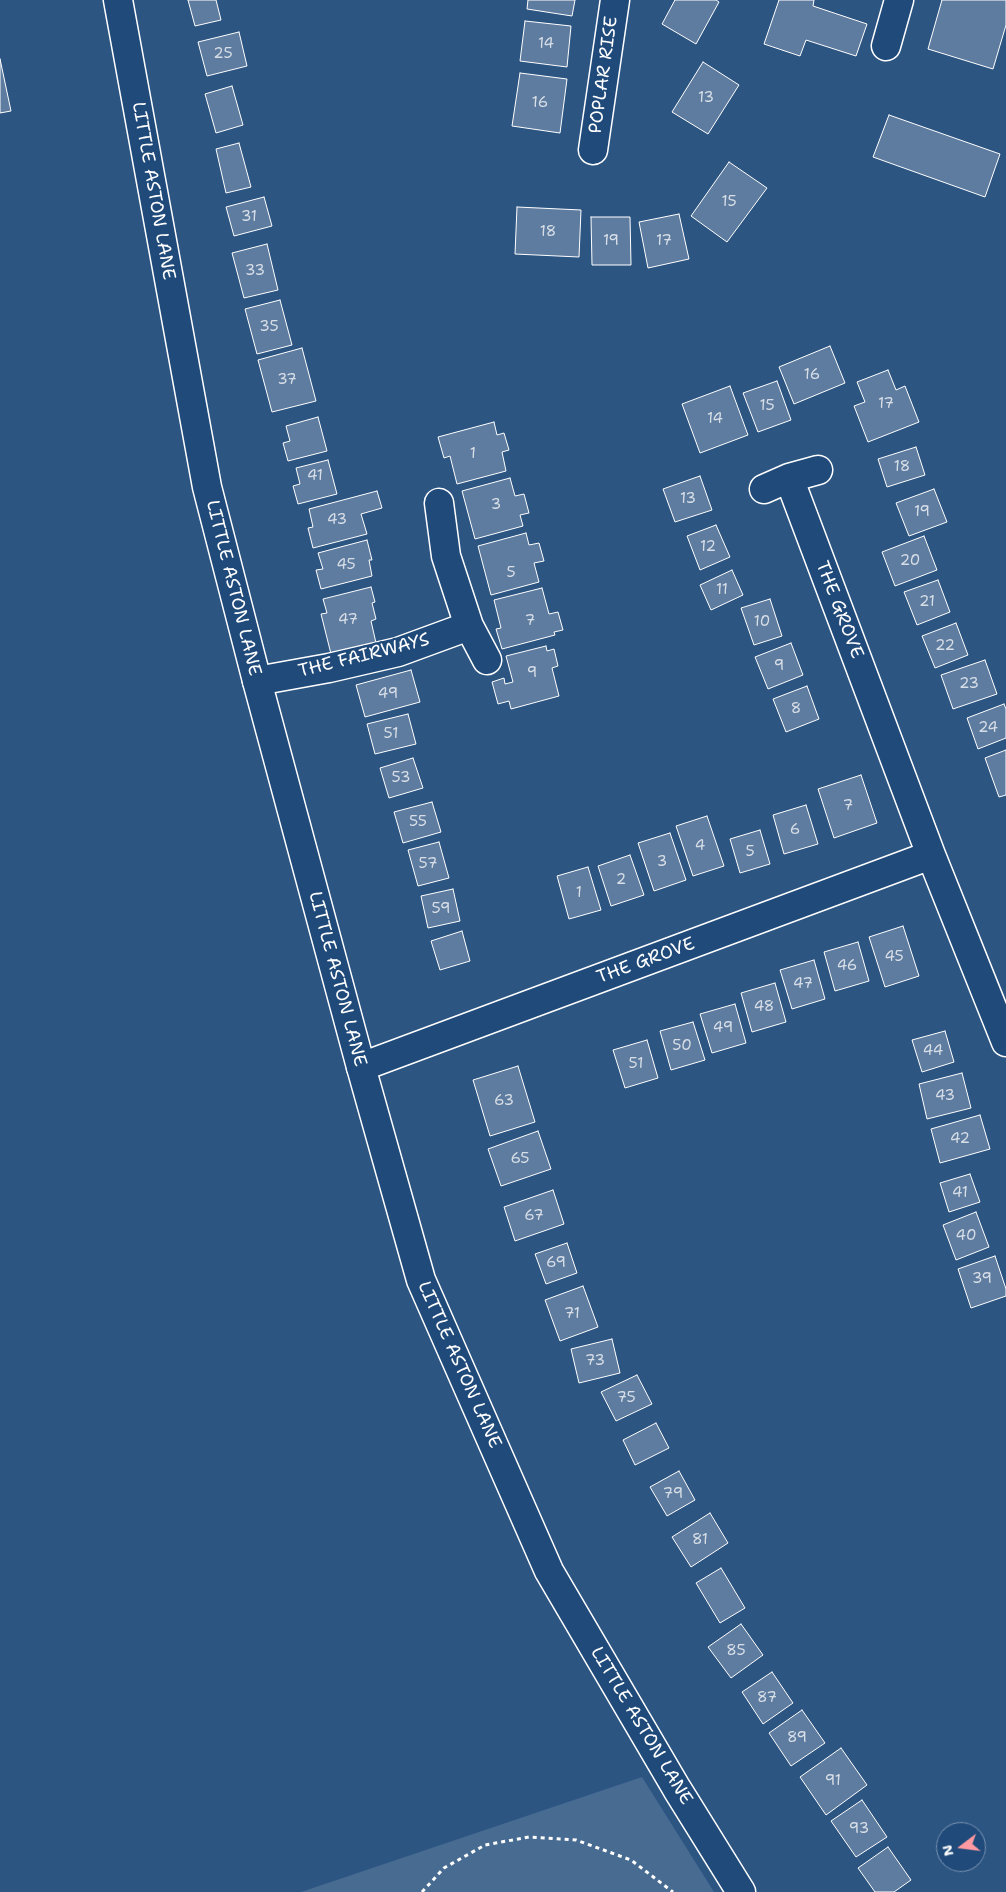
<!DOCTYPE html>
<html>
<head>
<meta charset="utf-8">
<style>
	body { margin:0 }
	#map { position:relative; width:1006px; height:1892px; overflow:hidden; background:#2c5582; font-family:"Shantell Sans",sans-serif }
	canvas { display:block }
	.north { position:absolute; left:936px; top:1822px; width:50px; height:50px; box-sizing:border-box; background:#1f4a7a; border:1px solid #7992af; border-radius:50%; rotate:255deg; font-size:14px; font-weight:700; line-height:20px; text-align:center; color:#fff }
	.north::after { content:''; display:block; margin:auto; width:18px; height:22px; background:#ff9aa2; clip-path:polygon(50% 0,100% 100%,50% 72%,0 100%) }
</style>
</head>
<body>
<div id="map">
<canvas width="1006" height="1892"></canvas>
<div class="north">N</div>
</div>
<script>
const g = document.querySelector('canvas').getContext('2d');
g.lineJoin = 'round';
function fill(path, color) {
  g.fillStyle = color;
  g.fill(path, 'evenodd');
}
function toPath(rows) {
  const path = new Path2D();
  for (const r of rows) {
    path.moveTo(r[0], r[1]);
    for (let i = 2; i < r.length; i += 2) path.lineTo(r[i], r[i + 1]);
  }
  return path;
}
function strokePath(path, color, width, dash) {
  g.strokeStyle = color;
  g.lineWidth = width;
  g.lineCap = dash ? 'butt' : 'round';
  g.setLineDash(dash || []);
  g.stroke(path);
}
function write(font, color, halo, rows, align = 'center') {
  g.font = font + ' "Shantell Sans",sans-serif';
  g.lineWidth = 4.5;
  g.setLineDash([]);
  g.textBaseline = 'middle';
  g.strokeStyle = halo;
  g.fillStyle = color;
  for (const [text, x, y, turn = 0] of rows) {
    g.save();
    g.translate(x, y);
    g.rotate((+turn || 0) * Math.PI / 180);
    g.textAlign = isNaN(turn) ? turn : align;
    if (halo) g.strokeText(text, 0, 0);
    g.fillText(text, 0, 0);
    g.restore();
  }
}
fill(toPath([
	[642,1777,714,1892,301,1892,310,1889]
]), '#486b92');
const building = toPath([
	[188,0,216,0,221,20,195,26,188,0],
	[528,0,575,0,572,16,527,9,528,0],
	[675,0,716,0,719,2,696,44,662,24,675,0],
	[779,0,814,0,813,6,867,24,856,56,806,40,800,56,764,44,779,0],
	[942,0,1006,0,1006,25,993,69,928,49,942,0],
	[525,21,571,26,567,67,520,61,525,21],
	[239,32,247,66,207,76,198,42,239,32],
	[0,59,11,111,0,113,0,59],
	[703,62,739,85,708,134,672,112,703,62],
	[520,73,567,79,560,133,512,126,520,73],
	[232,86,243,125,216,133,205,94,232,86],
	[889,115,1000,154,985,197,873,157,889,115],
	[239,143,251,187,226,193,216,149,239,143],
	[729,162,767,188,727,242,691,216,729,162],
	[264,197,272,226,234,236,226,207,264,197],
	[517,207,581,210,579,257,515,254,517,207],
	[679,214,689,259,648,268,639,222,679,214],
	[591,217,630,217,631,265,592,265,591,217],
	[267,244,278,290,244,298,232,253,267,244],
	[280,300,292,345,257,354,245,309,280,300],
	[830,346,845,383,794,404,779,367,830,346],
	[302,348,316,401,272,412,258,360,302,348],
	[888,370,896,390,905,386,919,422,868,442,854,406,865,402,857,382,888,370],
	[777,381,791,420,758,432,743,393,777,381],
	[730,386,748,435,700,453,682,404,730,386],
	[318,417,327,451,288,461,283,443,290,441,286,426,318,417],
	[494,422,497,435,504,433,509,450,502,452,506,471,457,484,450,456,444,458,438,437,494,422],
	[916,447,925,475,887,487,878,459,916,447],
	[328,460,337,494,298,504,293,486,300,484,296,468,328,460],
	[700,476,712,510,675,522,663,489,700,476],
	[510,478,515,496,524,494,529,513,520,515,523,526,475,539,462,491,510,478],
	[934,489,947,522,909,536,896,503,934,489],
	[377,491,382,508,361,514,367,534,313,548,308,528,313,527,309,509,377,491],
	[716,525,730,557,700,570,687,536,716,525],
	[526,533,529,545,539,543,544,561,534,563,539,582,491,595,478,546,526,533],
	[924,536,937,570,895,586,882,552,924,536],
	[367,540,372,560,369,560,372,576,321,589,316,570,323,569,318,553,367,540],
	[732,570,743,595,711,610,700,585,732,570],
	[938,580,950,612,917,625,904,592,938,580],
	[371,587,375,602,372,603,376,619,371,621,376,643,331,654,321,614,327,613,323,599,371,587],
	[542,588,549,614,558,612,563,630,554,632,555,635,502,649,496,629,501,628,494,600,542,588],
	[770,599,782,636,754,645,741,608,770,599],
	[956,623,968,655,935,668,922,636,956,623],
	[791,643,803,675,768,689,755,657,791,643],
	[546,646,547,651,554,649,558,666,552,668,559,696,511,709,509,701,498,704,492,682,504,678,505,684,513,682,506,656,546,646],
	[985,660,997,694,953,709,941,675,985,660],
	[411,670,420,702,365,717,356,685,411,670],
	[807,686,819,719,786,732,773,699,807,686],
	[1004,704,1006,709,1006,738,978,749,967,718,1004,704],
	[408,714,416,744,375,754,367,724,408,714],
	[1006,750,1006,795,999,797,985,758,1006,750],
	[413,758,423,788,389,798,380,768,413,758],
	[861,775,877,823,834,838,818,789,861,775],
	[432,802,441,832,403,843,394,812,432,802],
	[806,805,818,844,784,854,773,815,806,805],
	[707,816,724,866,693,876,676,826,707,816],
	[760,830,770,864,740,873,730,839,760,830],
	[670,833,686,880,654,891,638,843,670,833],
	[439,842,449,878,418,886,408,850,439,842],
	[630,855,644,895,611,906,598,866,630,855],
	[588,867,601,910,569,919,557,876,588,867],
	[453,889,460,921,428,928,421,896,453,889],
	[903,926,919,976,885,987,869,937,903,926],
	[462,931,470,961,440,970,431,941,462,931],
	[858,942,869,981,835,991,824,952,858,942],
	[814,960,825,999,792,1009,780,970,814,960],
	[775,983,786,1022,752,1032,741,993,775,983],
	[735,1004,746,1043,712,1053,700,1014,735,1004],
	[693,1022,705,1060,671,1070,660,1031,693,1022],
	[945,1031,954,1062,922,1072,912,1040,945,1031],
	[647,1040,658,1078,625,1088,613,1050,647,1040],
	[518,1066,535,1122,490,1136,473,1080,518,1066],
	[962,1073,971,1108,927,1119,919,1084,962,1073],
	[980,1115,990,1149,940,1163,931,1129,980,1115],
	[538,1131,551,1169,501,1186,488,1149,538,1131],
	[970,1174,980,1202,949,1212,940,1183,970,1174],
	[553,1190,564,1224,515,1241,504,1207,553,1190],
	[976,1212,989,1247,956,1260,943,1225,976,1212],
	[567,1243,577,1273,546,1284,535,1254,567,1243],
	[995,1256,1006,1289,1006,1296,971,1308,958,1269,995,1256],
	[583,1286,598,1327,560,1341,545,1300,583,1286],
	[612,1339,620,1373,579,1383,571,1349,612,1339],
	[637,1375,652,1404,616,1421,601,1392,637,1375],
	[656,1423,669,1448,635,1465,623,1440,656,1423],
	[679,1471,695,1500,667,1516,650,1487,679,1471],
	[710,1513,728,1543,691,1567,672,1537,710,1513],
	[721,1568,745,1608,720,1623,696,1583,721,1568],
	[741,1624,763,1655,731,1678,708,1647,741,1624],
	[772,1672,793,1703,763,1724,742,1692,772,1672],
	[802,1710,825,1743,791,1766,769,1733,802,1710],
	[841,1748,867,1785,826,1815,800,1777,841,1748],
	[862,1800,887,1837,856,1857,831,1821,862,1800],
	[888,1847,911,1880,894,1892,875,1892,858,1868,888,1847]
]);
fill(building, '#5e7c9f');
strokePath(building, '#fff', 1);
const minor = toPath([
	[886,46,899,0],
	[593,150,615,0],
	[818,470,789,478,931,855,1006,1042],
	[764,489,789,478],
	[439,503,446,556,469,626,487,660],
	[257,681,329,668,398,652,469,626],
	[361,1067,931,855]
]);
const major = toPath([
	[118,0,207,487,257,681,361,1067,421,1280,549,1571,677,1789,741,1892]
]);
strokePath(minor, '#fff', 31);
strokePath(major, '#fff', 31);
strokePath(toPath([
	[422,1892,444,1868,485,1845,529,1837,576,1840,631,1860,673,1892]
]), '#fff', 3, [4, 4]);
strokePath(minor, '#1f4a7a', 28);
strokePath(major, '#1f4a7a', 28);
write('15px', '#d7dee7', null, [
	["14",546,44],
	["25",223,54],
	["13",706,98],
	["16",540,103],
	["15",729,202],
	["31",249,217],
	["18",548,232],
	["19",611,241],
	["17",664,241],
	["33",255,271],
	["35",269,327],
	["16",812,375],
	["37",287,380],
	["17",886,404],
	["15",767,406],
	["14",715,419],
	["1",473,454],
	["18",902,467],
	["41",315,476],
	["13",688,499],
	["3",496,505],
	["19",922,512],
	["43",337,520],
	["12",708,547],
	["20",910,561],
	["45",346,565],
	["5",511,573],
	["11",722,590],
	["21",927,602],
	["47",348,620],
	["7",530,621],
	["10",762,622],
	["22",945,646],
	["9",779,666],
	["9",532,673],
	["23",969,684],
	["49",388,694],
	["8",796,709],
	["24",988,728],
	["51",391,734],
	["53",401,778],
	["7",848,806],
	["55",418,822],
	["6",795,830],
	["4",700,846],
	["5",750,852],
	["3",662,862],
	["57",428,864],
	["2",621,880],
	["1",579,893],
	["59",441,909],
	["45",894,957],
	["46",847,966],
	["47",803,984],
	["48",764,1007],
	["49",723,1028],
	["50",682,1046],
	["44",933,1051],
	["51",636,1064],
	["43",945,1096],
	["63",504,1101],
	["42",960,1139],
	["65",520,1159],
	["41",960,1193],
	["67",534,1216],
	["40",966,1236],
	["69",556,1263],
	["39",982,1279],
	["71",572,1314],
	["73",595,1361],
	["75",626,1398],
	["79",673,1494],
	["81",700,1540],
	["85",736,1651],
	["87",767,1698],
	["89",797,1738],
	["91",833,1781],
	["93",859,1829]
]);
write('18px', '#fff', '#1f4a7a', [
	["POPLAR RISE",604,75,-82],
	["LITTLE ASTON LANE",153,191,80],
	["LITTLE ASTON LANE",233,588,76],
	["THE GROVE",839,610,69],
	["THE FAIRWAYS",364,656,-14],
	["THE GROVE",646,961,-20],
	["LITTLE ASTON LANE",337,979,75],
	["LITTLE ASTON LANE",459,1365,66],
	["LITTLE ASTON LANE",641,1726,59]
]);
</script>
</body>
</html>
